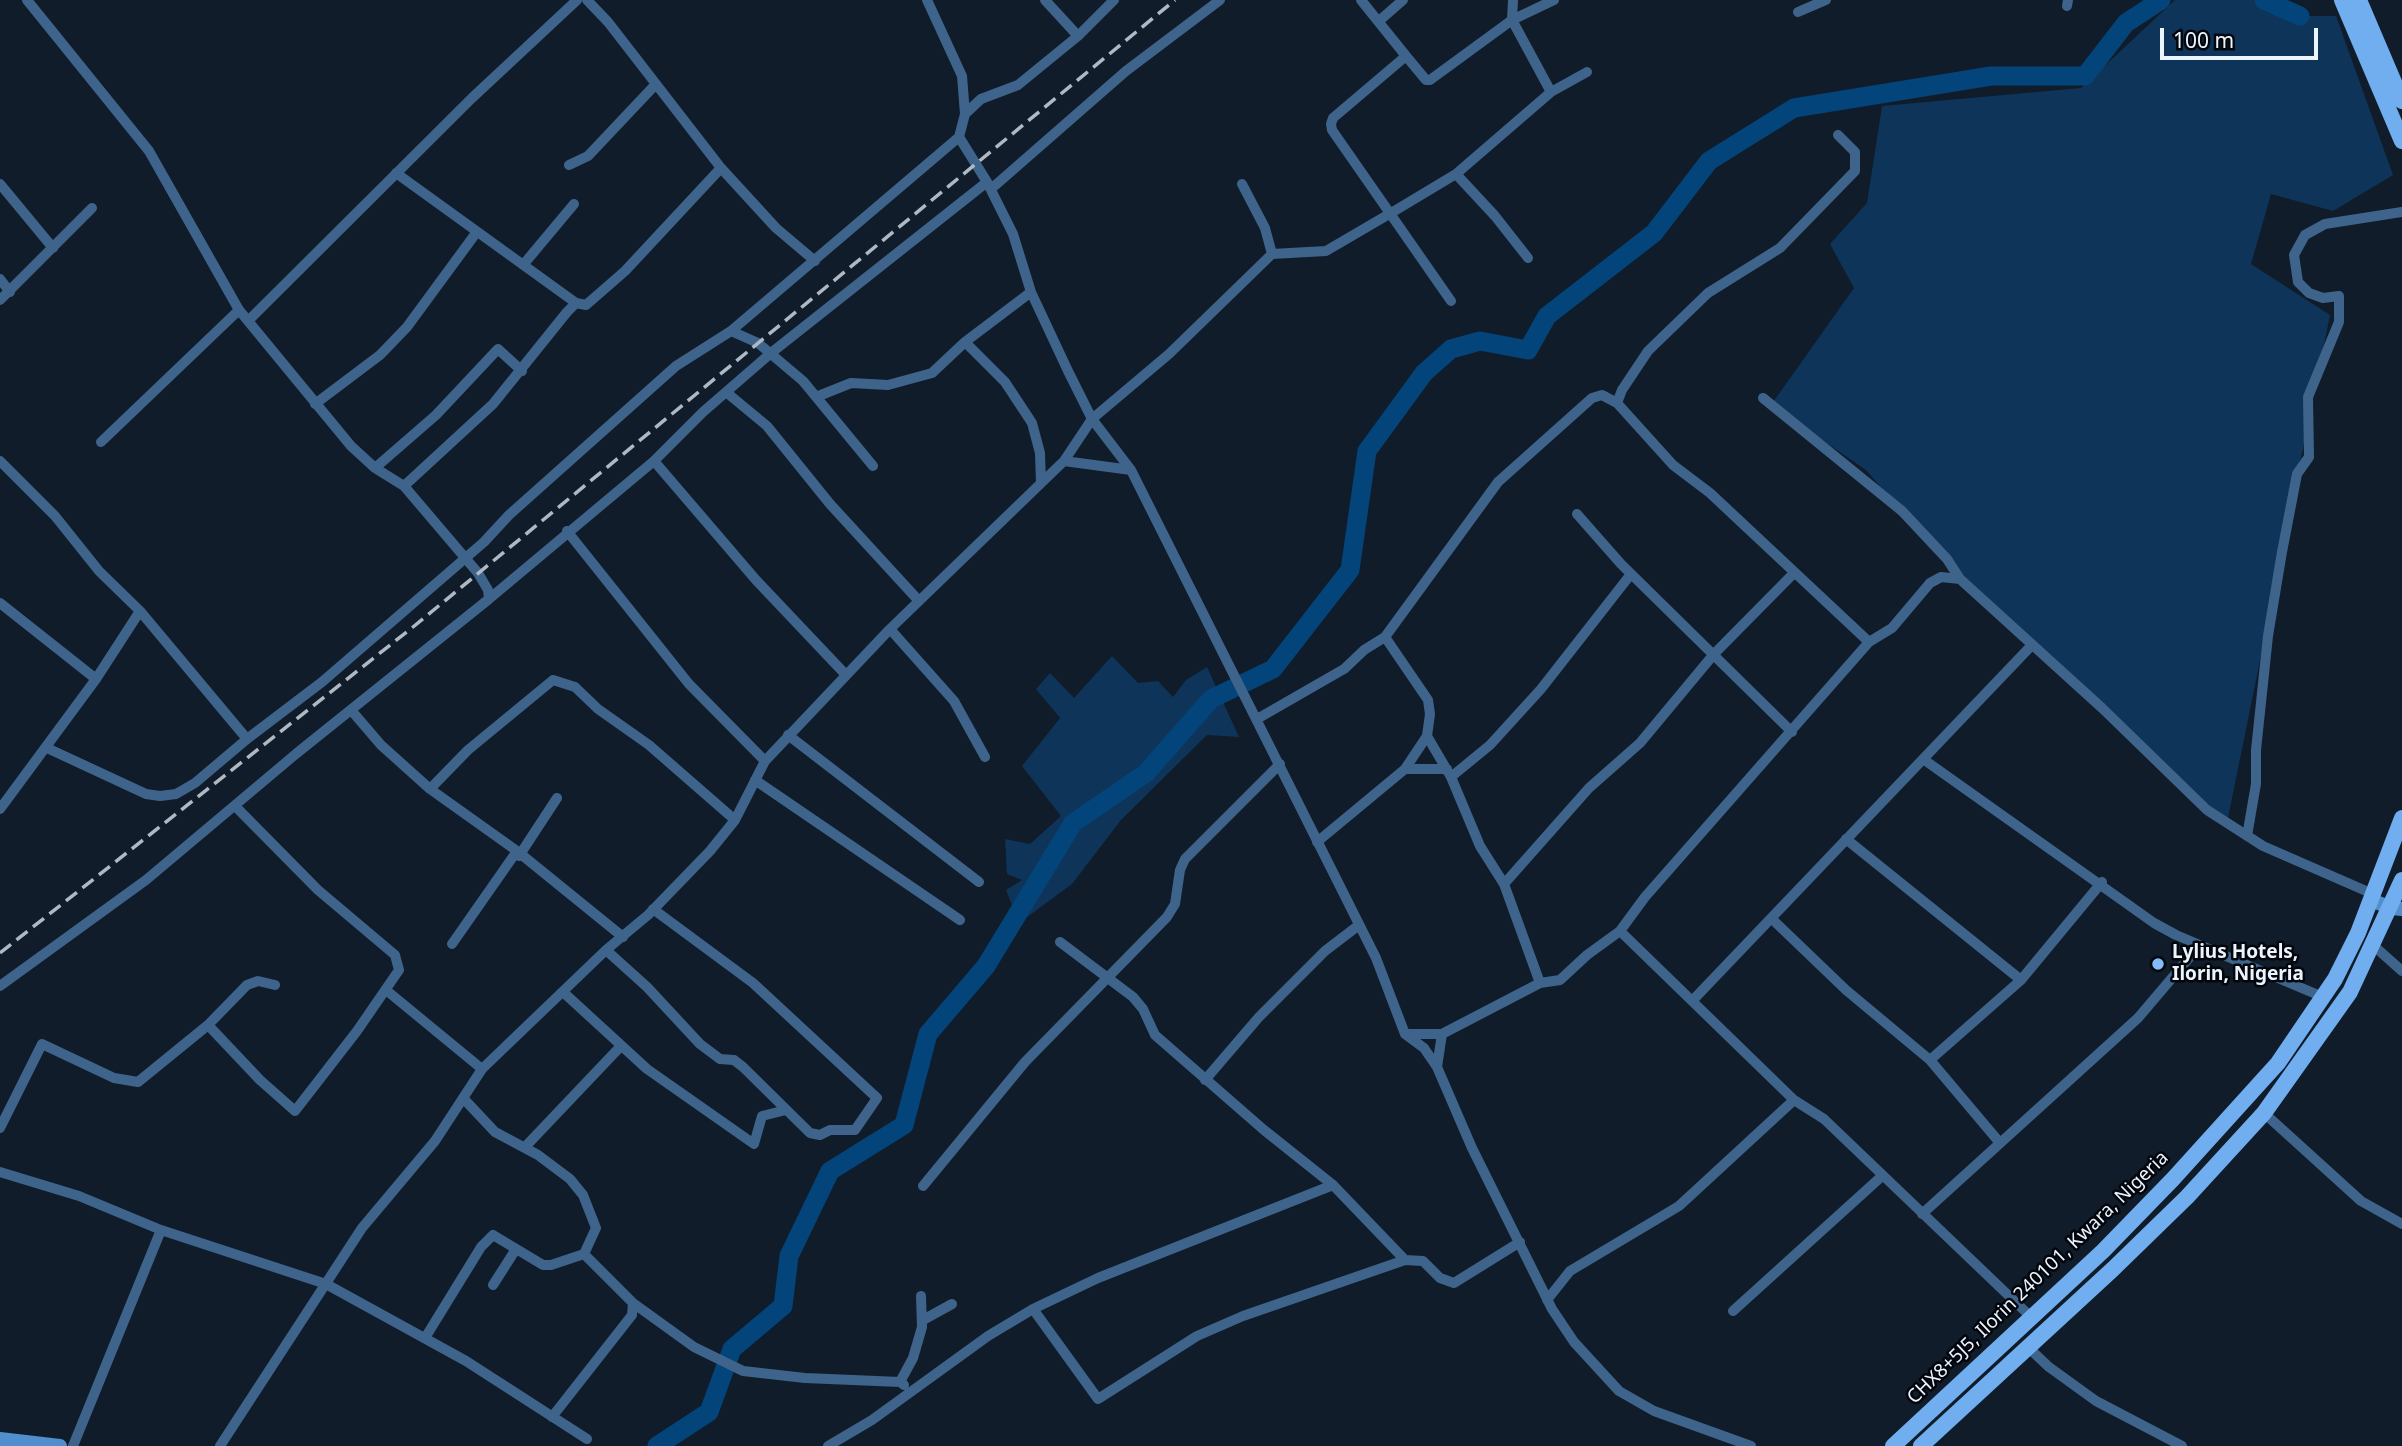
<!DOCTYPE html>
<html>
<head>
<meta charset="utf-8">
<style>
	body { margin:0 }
	#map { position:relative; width:2402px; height:1446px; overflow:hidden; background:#101c29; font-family:"Noto Sans",sans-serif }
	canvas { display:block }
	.scale { position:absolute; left:2160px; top:28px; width:158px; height:32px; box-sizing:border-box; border:4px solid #ecf4fe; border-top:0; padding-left:9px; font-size:21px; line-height:24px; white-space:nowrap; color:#ecf4fe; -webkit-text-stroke:5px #03060c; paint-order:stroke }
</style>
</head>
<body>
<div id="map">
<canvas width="2402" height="1446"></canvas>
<div class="scale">100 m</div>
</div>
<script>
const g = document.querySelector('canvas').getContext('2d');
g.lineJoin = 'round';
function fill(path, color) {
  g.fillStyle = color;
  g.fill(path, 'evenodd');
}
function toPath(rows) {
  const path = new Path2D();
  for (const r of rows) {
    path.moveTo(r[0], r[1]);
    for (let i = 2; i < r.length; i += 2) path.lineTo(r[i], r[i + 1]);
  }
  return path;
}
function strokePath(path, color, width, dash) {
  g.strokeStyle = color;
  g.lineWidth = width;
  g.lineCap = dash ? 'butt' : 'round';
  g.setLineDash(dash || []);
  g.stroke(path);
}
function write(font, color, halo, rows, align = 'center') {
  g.font = font + ' "Noto Sans",sans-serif';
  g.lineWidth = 5;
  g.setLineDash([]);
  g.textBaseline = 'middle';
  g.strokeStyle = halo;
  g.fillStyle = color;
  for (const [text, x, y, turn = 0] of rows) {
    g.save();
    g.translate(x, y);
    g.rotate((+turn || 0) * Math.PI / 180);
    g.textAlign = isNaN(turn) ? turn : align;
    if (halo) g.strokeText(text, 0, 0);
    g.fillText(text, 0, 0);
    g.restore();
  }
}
fill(toPath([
	[2175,0,2253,0,2300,16,2336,16,2393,175,2333,211,2271,194,2251,264,2330,315,2227,823,1960,579,1866,470,1771,405,1854,288,1830,244,1867,203,1882,106,2081,88],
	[1112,656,1138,683,1158,681,1173,697,1186,680,1207,667,1239,737,1207,735,1121,820,1072,884,1019,923,1006,890,1022,880,1007,874,1005,839,1030,844,1061,816,1022,766,1060,718,1036,689,1050,673,1074,698]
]), '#0e3459');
strokePath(toPath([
	[2264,0,2300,16],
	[657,1446,709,1412,732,1349,783,1306,789,1256,830,1171,904,1125,928,1034,986,966,1073,823,1146,773,1211,699,1273,669,1350,570,1367,451,1424,373,1451,349,1480,341,1528,350,1547,316,1654,233,1709,161,1794,108,1991,76,2085,76,2126,23,2161,0]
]), '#03457b', 19);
strokePath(toPath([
	[587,0,608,22,721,168,776,228,815,261],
	[927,0,962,76,965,114,959,137,987,182,1013,234,1031,292,1068,371,1092,419,1131,470,1376,958,1405,1034,1424,1048,1437,1067,1472,1148,1552,1309,1574,1342,1619,1391,1654,1411,1751,1446],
	[1045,0,1078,36],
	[1361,0,1406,56],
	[1513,0,1512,20,1551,92],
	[2067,6,2068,0],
	[1798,12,1826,0],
	[1379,21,1403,0],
	[965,114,981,99,1018,85,1078,36,1114,0],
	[569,165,588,156,656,84],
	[396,173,576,303],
	[1456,174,1495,216,1528,258],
	[0,184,53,248],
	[1242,184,1265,228,1272,254],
	[991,189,1126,71,1220,0],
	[523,265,574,204],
	[0,279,10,292],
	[0,300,92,208],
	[1451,301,1332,130,1331,124,1333,118,1406,56,1426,80,1430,80,1512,20,1554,0],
	[249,320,472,98,577,0],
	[731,331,758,343,803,381,873,466],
	[965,342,1005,382,1032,423,1040,453,1041,483],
	[726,392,767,426,830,504,919,601],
	[816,397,851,383,888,385,932,373,965,342,1031,292],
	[1763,398,1902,511,1947,559,1960,579],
	[1617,403,1622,390,1648,351,1708,293,1780,248,1855,171,1855,152,1838,135],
	[315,404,380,355,407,327,476,233],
	[101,442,239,310],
	[0,461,55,516,99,571,140,611,247,739,322,682,484,542,509,515,676,366,731,331,959,137],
	[654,461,756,580,846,675],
	[1064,461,1131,470],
	[375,468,436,415,498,349,522,371],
	[404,486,493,404,567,312,576,303,586,305,625,271,721,168],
	[1577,514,1621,564,1792,732],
	[567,531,689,684,765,761],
	[489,599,654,461,703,412,771,353,987,182],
	[0,603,96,679],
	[890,629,954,701,985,757],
	[1385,637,1428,700,1430,714,1427,736,1451,777,1480,846,1504,884,1540,983],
	[351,710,381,745,430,789,517,851,623,937],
	[1257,719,1344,669,1364,650,1385,637,1498,482,1592,398,1602,395,1617,403,1673,465,1710,493,1869,642],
	[788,735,979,882],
	[47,748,146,794,160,796,176,794,195,783,247,739],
	[1923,759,2154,923,2176,935,2323,997],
	[1405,769,1427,736],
	[1451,777,1490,745,1541,689,1631,574],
	[755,780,960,920],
	[430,789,468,750,553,680,575,687,598,709,649,745,735,820],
	[0,809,96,679,140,611],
	[2247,836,2256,784,2256,750,2268,636,2282,552,2297,474,2309,457,2308,397,2339,322,2339,296,2323,298,2309,293,2298,282,2294,255,2305,235,2325,224,2402,212],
	[1846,839,2021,980],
	[1317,842,1405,769,1447,769],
	[519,856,557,798],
	[1504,884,1589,788,1640,743,1714,654,1793,574],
	[1772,919,1846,990,1930,1060,2000,1143],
	[1620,931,1794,1100,1824,1119,2030,1316],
	[1060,942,1133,997,1143,1009,1155,1035,1264,1130,1333,1185,1405,1260],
	[452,944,517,851],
	[2374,946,2402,971],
	[606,950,647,987,700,1044,720,1059,734,1060,743,1067,810,1133,820,1135,830,1130,855,1130,877,1098,753,983,653,909],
	[0,986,146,880,297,753,489,599,488,590,478,573,404,486,375,468,351,446,239,310,149,151,27,0],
	[386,990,482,1069],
	[563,992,647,1069,754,1144,762,1116,786,1110],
	[1693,1000,2031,646],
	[208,1025,247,985,258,981,275,985],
	[1405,1034,1442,1034,1540,983,1560,980,1587,955,1620,931,1645,897,1869,642,1892,628,1930,583,1941,577,1960,579,2102,708,2207,810,2263,846,2373,894],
	[1930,1060,2021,980,2102,882],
	[1437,1067,1442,1034],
	[1205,1080,1259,1017,1325,951,1359,925],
	[463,1098,495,1132,538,1155,570,1179,583,1195,596,1228,584,1254,633,1303,632,1315,552,1417],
	[2264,1113,2361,1201,2402,1224],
	[0,1128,42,1044,114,1078,138,1082,208,1025,260,1080,295,1111,357,1031,399,970,395,955,318,890,236,807],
	[525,1147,620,1047],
	[0,1172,79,1196,161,1230,326,1284,466,1361,587,1439],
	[923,1186,1025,1062,1167,917,1175,904,1180,870,1185,859,1280,764],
	[1922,1214,2138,1018,2200,945],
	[493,1285,516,1249],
	[1547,1300,1570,1271,1679,1206,1794,1100],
	[633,1303,694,1347,743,1371,805,1378,900,1382],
	[1033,1309,1098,1399,1197,1336,1243,1316,1405,1260,1423,1261,1440,1278,1454,1283,1520,1242],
	[1733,1311,1882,1176],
	[923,1320,952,1304],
	[425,1338,481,1247,493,1235,543,1265,551,1265,584,1254],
	[2029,1348,2049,1367,2096,1401,2182,1446],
	[904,1385,900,1382,913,1358,922,1327,921,1296],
	[73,1446,161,1230],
	[220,1446,362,1228,435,1141,482,1069,606,950,648,915,710,851,735,820,765,761,890,629,1064,461,1092,419,1169,354,1272,254,1326,251,1391,213,1456,174,1551,92,1587,72],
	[828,1446,872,1420,988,1336,1033,1309,1098,1278,1333,1185]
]), '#3f648c', 10);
strokePath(toPath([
	[2371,900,2391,908,2402,909],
	[0,1439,60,1446]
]), '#518ece', 14);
strokePath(toPath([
	[2342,0,2402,141],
	[2359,0,2402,101],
	[1893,1446,2103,1251,2173,1179,2278,1063,2335,979,2358,933,2402,818],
	[1921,1446,2113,1269,2187,1197,2264,1113,2350,992,2402,880]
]), '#70aef0', 16);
strokePath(toPath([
	[0,953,413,627,1175,0]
]), '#afb8c3', 3.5, [14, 7]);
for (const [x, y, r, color] of [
	[2158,964,7,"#82bcfa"]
]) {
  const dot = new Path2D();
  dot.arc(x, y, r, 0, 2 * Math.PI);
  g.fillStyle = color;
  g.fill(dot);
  strokePath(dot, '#03060c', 2.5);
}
write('bold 19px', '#ecf4fe', '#03060c', [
	["Lylius Hotels,",2172,953],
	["Ilorin, Nigeria",2172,975]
], 'left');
write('19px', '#ecf4fe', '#03060c', [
	["CHX8+5J5, Ilorin 240101, Kwara, Nigeria",2038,1278,-44]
]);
</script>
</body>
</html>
